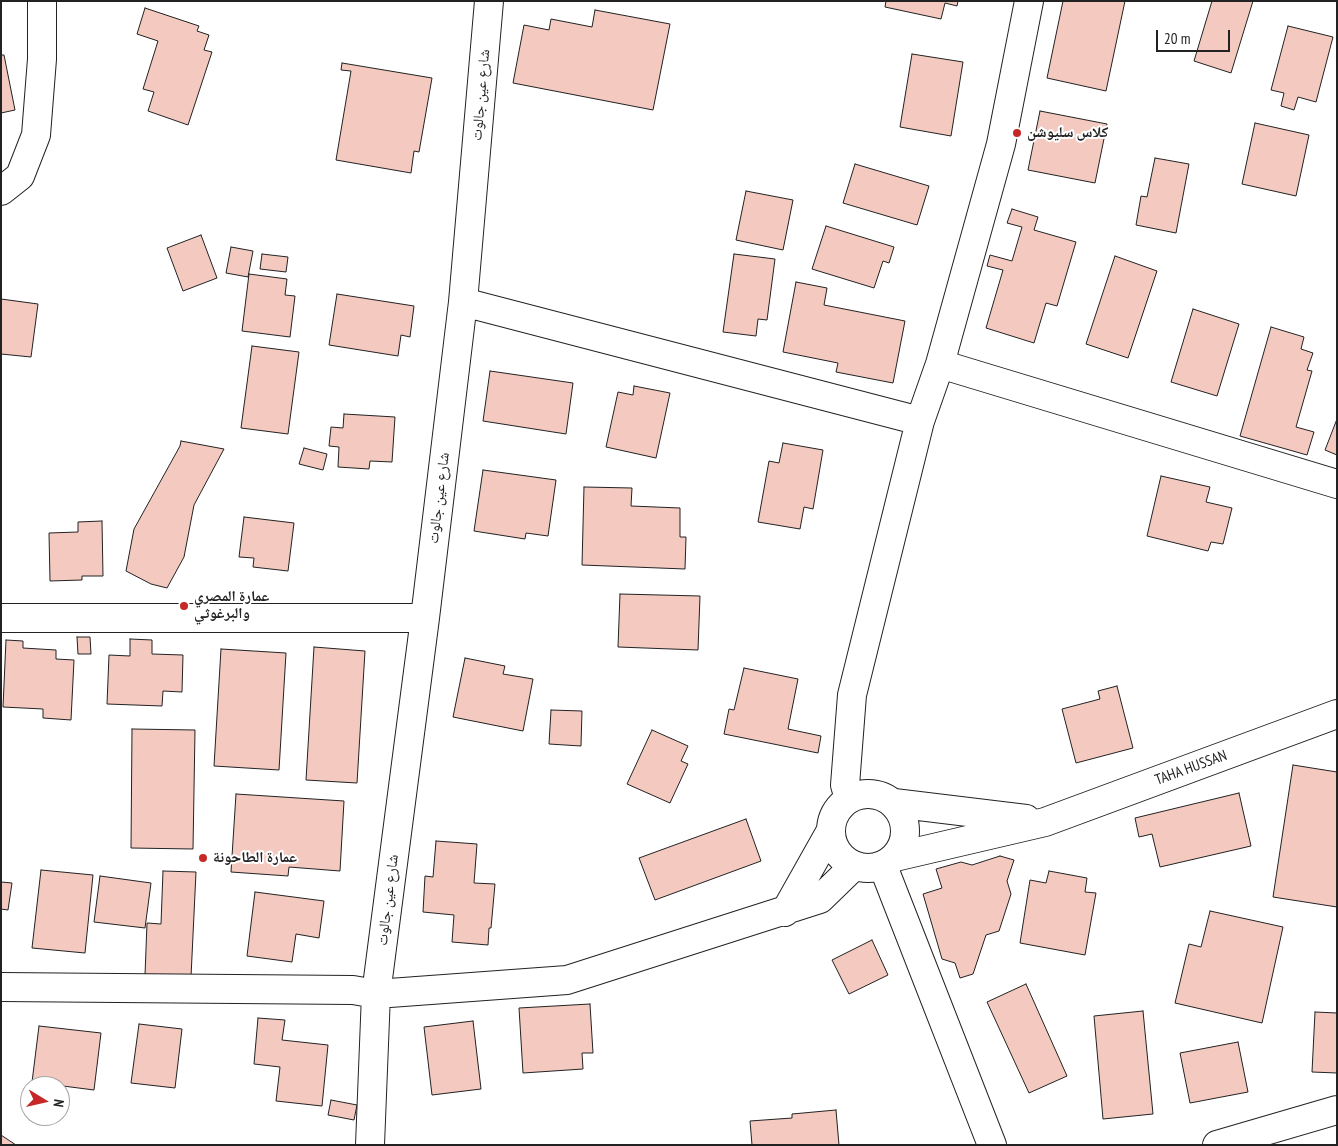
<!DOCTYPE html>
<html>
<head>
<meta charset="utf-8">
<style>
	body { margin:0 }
	#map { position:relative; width:1338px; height:1146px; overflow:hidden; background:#fff; font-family:"PT Sans Narrow",sans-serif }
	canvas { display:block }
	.frame { position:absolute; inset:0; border:2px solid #222; pointer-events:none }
	.north { position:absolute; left:20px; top:1076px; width:50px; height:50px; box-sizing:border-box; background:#fff; border:1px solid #a7a7a7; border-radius:50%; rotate:99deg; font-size:14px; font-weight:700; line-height:20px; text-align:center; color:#222 }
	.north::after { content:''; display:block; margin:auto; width:18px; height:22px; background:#c62828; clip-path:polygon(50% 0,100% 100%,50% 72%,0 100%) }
	.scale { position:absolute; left:1156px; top:30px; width:74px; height:22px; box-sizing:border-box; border:2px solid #222; border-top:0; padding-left:6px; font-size:15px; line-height:18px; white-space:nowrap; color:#222; -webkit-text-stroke:4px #fff; paint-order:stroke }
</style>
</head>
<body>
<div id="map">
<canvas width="1338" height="1146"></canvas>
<div class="frame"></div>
<div class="north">N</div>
<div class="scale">20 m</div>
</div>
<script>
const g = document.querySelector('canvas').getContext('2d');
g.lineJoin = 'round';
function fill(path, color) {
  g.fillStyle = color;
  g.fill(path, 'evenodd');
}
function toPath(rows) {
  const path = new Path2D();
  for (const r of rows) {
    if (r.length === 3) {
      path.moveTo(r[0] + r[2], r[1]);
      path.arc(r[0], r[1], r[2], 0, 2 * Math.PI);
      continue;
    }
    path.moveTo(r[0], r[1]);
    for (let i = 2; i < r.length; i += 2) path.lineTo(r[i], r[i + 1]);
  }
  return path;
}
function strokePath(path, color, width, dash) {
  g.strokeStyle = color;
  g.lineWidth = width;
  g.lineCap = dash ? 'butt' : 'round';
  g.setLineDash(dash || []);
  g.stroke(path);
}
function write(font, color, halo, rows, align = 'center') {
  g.font = font + ' "PT Sans Narrow","Noto Naskh Arabic",sans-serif';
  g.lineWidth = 4;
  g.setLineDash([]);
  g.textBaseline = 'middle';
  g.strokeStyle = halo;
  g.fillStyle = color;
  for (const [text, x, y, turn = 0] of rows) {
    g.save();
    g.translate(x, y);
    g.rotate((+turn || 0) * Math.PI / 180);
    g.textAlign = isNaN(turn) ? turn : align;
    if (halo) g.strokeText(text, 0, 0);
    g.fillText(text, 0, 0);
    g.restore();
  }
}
const building = toPath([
	[886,1,958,1,957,6,945,3,941,19,885,7,886,1],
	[1063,1,1125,1,1106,91,1047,78,1063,1],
	[1212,1,1253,1,1231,73,1194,61,1212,1],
	[145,8,199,26,197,31,209,35,204,50,212,52,188,125,148,111,154,92,143,89,158,41,137,34,145,8],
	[595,10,670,24,653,110,513,83,524,25,549,30,551,19,592,27,595,10],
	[1288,26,1333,37,1316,102,1298,97,1294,110,1281,106,1284,93,1271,90,1288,26],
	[912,54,963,62,951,136,900,127,912,54],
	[1,55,4,55,15,110,1,113,1,55],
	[342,63,432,78,419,152,414,151,411,173,336,160,351,71,341,70,342,63],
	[1040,111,1107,124,1095,183,1028,170,1040,111],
	[1255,123,1309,135,1296,196,1242,184,1255,123],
	[1155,158,1189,164,1176,233,1136,225,1141,196,1147,197,1155,158],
	[855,164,929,186,917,225,843,203,855,164],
	[746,191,793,200,783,250,736,240,746,191],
	[1012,209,1038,217,1034,230,1076,242,1057,306,1046,303,1034,343,986,328,1003,270,987,266,990,255,1012,261,1022,227,1007,223,1012,209],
	[826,226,894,247,889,263,883,261,874,288,812,269,826,226],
	[201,235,217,278,183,291,167,248,201,235],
	[231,247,253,251,248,277,226,273,231,247],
	[262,254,288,257,286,272,260,269,262,254],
	[734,254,775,259,767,320,758,319,756,336,723,332,734,254],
	[1115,256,1157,271,1128,358,1086,344,1115,256],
	[249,274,287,279,285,295,295,296,290,337,242,331,249,274],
	[796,282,827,288,824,305,905,321,893,383,836,372,838,363,783,352,796,282],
	[337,294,414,306,410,337,401,335,398,356,329,345,337,294],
	[1,299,38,304,31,357,1,354,1,299],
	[1193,309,1239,324,1217,396,1171,382,1193,309],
	[1271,327,1304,337,1301,349,1313,353,1307,370,1312,371,1296,427,1314,432,1307,455,1240,436,1271,327],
	[252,346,299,352,288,434,241,428,252,346],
	[490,371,573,383,566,434,483,421,490,371],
	[634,386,670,393,656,458,606,447,618,392,633,395,634,386],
	[344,414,395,417,392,462,370,461,369,469,338,467,339,447,329,446,331,427,343,428,344,414],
	[1337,419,1337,455,1325,450,1337,419],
	[181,441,224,449,194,505,184,557,167,588,151,584,126,571,134,529,180,446,181,441],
	[783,443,823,450,813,509,804,507,800,529,758,522,769,461,779,463,783,443],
	[304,448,327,454,323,470,299,464,304,448],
	[483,470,556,480,548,536,526,533,525,539,474,531,483,470],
	[1161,476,1210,487,1206,502,1232,508,1223,544,1211,542,1208,551,1147,536,1161,476],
	[584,487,632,488,631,506,680,508,680,537,686,537,685,569,582,565,584,487],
	[244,517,294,523,288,571,253,567,254,558,239,557,244,517],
	[102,521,103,576,82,576,82,580,50,581,49,533,78,532,78,522,102,521],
	[620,594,700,596,698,650,618,647,620,594],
	[77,637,90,637,91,654,78,654,77,637],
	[130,639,152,640,152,654,183,655,182,692,163,691,162,706,107,704,109,655,130,656,130,639],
	[6,640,23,641,23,648,56,650,56,659,74,660,71,720,43,718,43,709,3,707,6,640],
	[314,647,365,651,357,783,306,780,314,647],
	[221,649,286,653,279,770,214,766,221,649],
	[465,658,505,666,503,674,533,679,523,731,453,717,465,658],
	[744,668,798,679,788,729,821,736,818,753,724,734,729,709,734,710,744,668],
	[1117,686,1133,748,1076,763,1062,709,1100,699,1098,691,1117,686],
	[551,710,582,711,581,746,549,744,551,710],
	[132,729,195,730,193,849,131,848,132,729],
	[652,730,688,746,681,761,688,764,670,803,627,784,652,730],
	[1293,765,1337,772,1337,907,1273,897,1293,765],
	[1239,793,1251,846,1160,867,1152,834,1139,837,1135,818,1239,793],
	[236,794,344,801,340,871,289,867,288,876,231,872,236,794],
	[746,819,761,861,655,900,639,858,746,819],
	[436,841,477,844,474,883,495,884,491,928,489,928,488,945,452,942,454,915,423,912,425,876,433,877,436,841],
	[1000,856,1014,860,1007,881,1011,894,999,931,986,935,973,974,960,978,955,963,942,959,923,894,942,888,936,869,961,862,972,865,1000,856],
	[41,870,93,875,85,953,32,948,41,870],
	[163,871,196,872,191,977,145,975,147,923,161,924,163,871],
	[1049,871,1087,878,1085,892,1096,893,1085,955,1020,943,1030,880,1046,883,1049,871],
	[100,876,151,883,145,928,94,922,100,876],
	[1,882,12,883,8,910,1,909,1,882],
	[255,892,324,901,319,938,296,934,292,962,247,956,255,892],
	[1210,911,1283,927,1262,1023,1175,1003,1189,944,1201,947,1210,911],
	[872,940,888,975,849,994,832,960,872,940],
	[1026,984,1067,1076,1029,1093,987,1002,1026,984],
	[590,1004,593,1053,582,1053,583,1069,523,1073,519,1008,590,1004],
	[1143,1011,1153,1114,1103,1119,1094,1016,1143,1011],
	[1315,1012,1337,1013,1337,1073,1312,1072,1315,1012],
	[258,1018,285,1020,282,1040,328,1045,322,1106,276,1101,280,1067,254,1064,258,1018],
	[473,1021,481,1089,432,1095,424,1027,473,1021],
	[139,1024,182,1029,175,1088,131,1083,139,1024],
	[39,1026,101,1033,94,1090,32,1082,39,1026],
	[1238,1042,1248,1092,1190,1103,1180,1053,1238,1042],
	[331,1100,357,1105,354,1120,328,1115,331,1100],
	[836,1110,839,1145,752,1145,750,1121,792,1118,792,1114,836,1110],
	[1,1135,16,1145,1,1145,1,1135]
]);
fill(building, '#f3c9c0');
strokePath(building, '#222', 1);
const minor = toPath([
	[1,191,20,176,36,135,42,59,42,1],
	[463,302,920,421],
	[940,364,1337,484],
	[1,618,425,618],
	[868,831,37],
	[849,799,845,785,852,695,920,421,940,364,1001,144,1029,1],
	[894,803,1026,819],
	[895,857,1045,822,1337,714],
	[883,866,992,1145],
	[785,912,830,832],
	[1,987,353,990,376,994,425,618,463,302,489,1],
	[370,1145,376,994,567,980,820,899,854,866],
	[1217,1145,1337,1110]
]);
strokePath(minor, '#222', 30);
strokePath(minor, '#fff', 28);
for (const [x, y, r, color] of [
	[1017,133,5,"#c62828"],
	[184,606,5,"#c62828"],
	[203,858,5,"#c62828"]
]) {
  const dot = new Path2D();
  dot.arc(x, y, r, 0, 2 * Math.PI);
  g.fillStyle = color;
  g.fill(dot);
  strokePath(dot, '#fff', 2);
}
write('15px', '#222', '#fff', [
	["شارع عين جالوت",481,95,-85],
	["شارع عين جالوت",439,498,-83],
	["TAHA HUSSAN",1191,768,-20],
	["شارع عين جالوت",388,900,-83]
]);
write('bold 15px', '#222', '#fff', [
	["كلاس سليوشن",1027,133],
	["عمارة المصري",194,597],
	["والبرغوثي",194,614],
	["عمارة الطاحونة",213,858]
], 'left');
</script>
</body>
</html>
